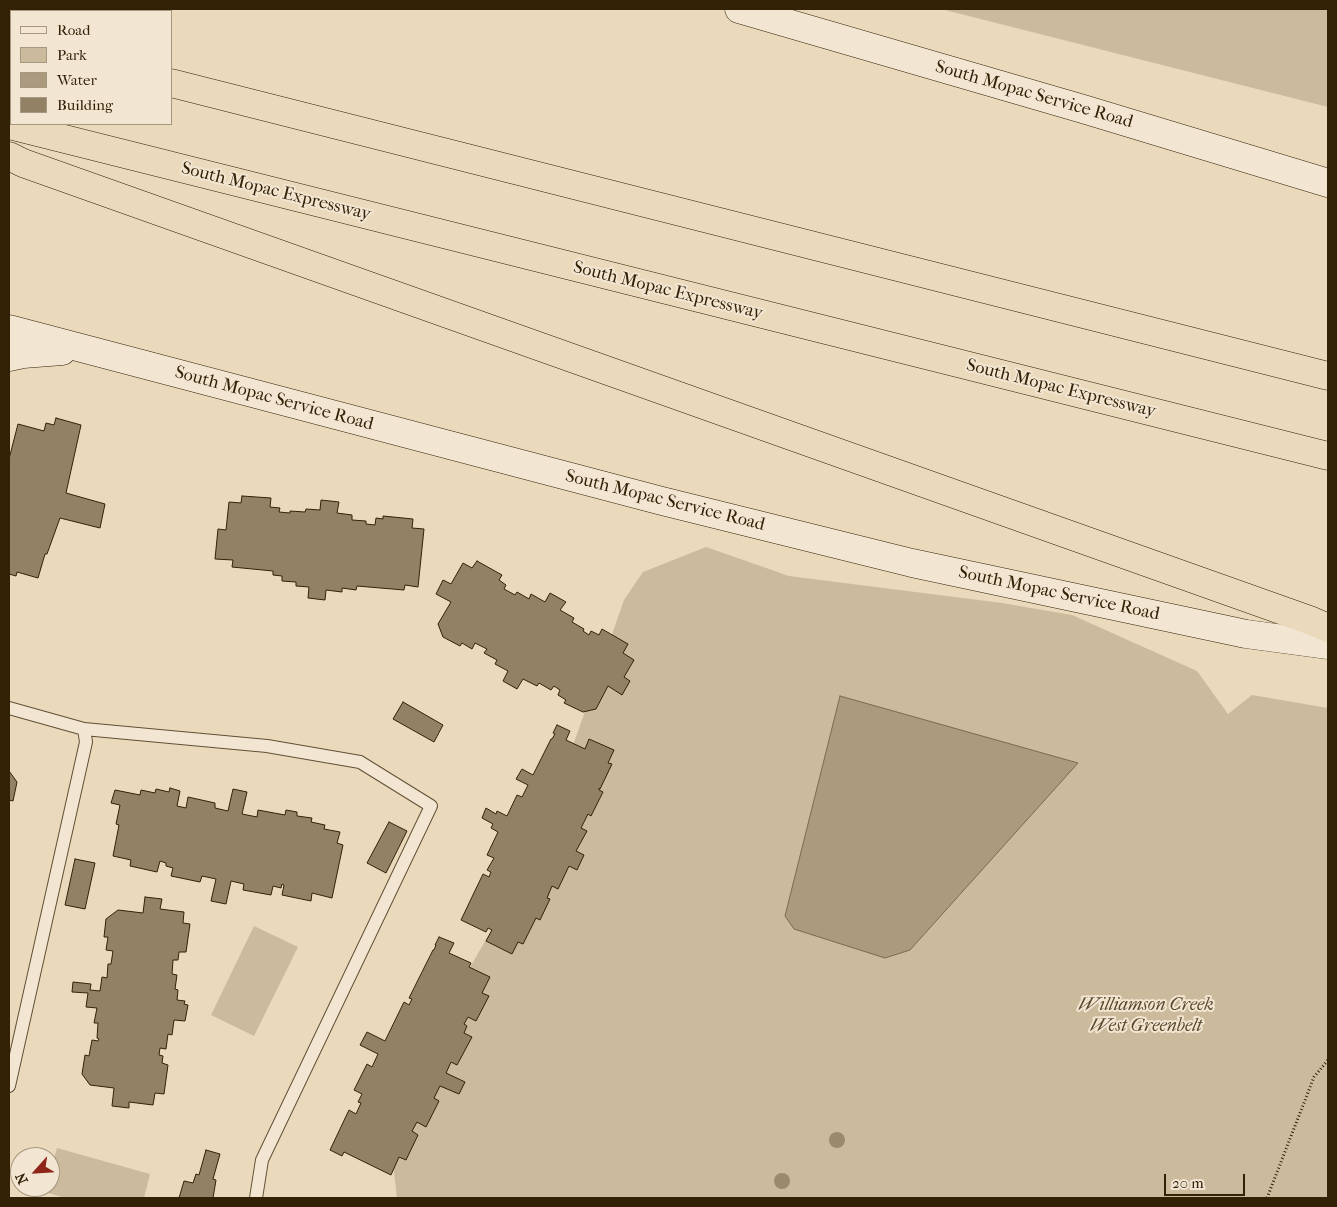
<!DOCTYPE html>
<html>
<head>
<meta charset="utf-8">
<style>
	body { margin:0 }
	#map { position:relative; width:1337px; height:1207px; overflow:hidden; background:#ebd9bc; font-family:"IM FELL French Canon",serif }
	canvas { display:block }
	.frame { position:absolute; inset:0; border:10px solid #332106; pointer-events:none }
	.legend { position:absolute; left:10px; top:10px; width:162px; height:115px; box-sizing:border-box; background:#f2e6d3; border:1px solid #a69781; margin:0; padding:6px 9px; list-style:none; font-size:15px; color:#332106 }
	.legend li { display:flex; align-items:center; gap:10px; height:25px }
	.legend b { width:25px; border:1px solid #a69781 }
	.north { position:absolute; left:10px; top:1147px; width:50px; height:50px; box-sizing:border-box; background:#f2e6d3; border:1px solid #a69781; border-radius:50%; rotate:244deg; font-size:14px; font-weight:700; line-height:20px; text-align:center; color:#332106 }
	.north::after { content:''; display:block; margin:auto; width:18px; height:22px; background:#8f2418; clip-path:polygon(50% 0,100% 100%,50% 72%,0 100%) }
	.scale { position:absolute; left:1164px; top:1174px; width:81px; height:22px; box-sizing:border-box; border:2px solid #332106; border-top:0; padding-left:6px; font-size:15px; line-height:18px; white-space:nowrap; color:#332106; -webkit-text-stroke:4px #f2e6d3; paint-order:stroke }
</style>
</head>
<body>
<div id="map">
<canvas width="1337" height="1207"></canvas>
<div class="frame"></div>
<ul class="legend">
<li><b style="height:6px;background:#f2e6d3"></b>Road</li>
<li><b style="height:14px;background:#ccba9d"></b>Park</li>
<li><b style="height:14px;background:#ac9a7e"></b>Water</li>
<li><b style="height:14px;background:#938165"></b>Building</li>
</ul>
<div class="north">N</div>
<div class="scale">20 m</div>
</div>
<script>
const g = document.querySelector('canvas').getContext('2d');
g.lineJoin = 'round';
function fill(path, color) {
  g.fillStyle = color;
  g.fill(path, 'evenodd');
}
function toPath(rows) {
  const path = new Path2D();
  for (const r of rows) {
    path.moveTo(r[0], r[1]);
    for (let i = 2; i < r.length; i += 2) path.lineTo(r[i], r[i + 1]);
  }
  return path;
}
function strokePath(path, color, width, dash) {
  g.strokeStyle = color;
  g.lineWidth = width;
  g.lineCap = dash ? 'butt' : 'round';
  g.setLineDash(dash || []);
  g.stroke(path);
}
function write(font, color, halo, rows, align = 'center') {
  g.font = font + ' "IM FELL French Canon",serif';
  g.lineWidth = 4;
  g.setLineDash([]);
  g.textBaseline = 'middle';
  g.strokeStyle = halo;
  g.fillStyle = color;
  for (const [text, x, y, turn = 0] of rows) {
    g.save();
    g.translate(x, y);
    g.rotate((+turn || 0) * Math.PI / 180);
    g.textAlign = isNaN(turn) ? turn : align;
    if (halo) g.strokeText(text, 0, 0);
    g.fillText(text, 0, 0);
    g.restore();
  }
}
fill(toPath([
	[941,9,1328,9,1328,107],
	[706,547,789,576,1002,603,1072,615,1197,671,1228,714,1252,695,1328,708,1328,1198,397,1198,387,1112,535,854,624,600,643,572],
	[254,926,298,947,254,1036,211,1015],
	[57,1148,150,1174,144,1198,65,1198,45,1192,46,1187,50,1187,50,1172]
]), '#ccba9d');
const water = toPath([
	[840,696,1078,763,910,950,885,958,794,929,785,916,840,696]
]);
fill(water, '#ac9a7e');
strokePath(water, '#7c6a4e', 1);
const building = toPath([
	[56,418,81,425,66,493,105,504,100,528,60,518,47,554,45,554,38,578,17,572,16,576,9,574,9,459,18,424,44,431,46,423,54,425,56,418],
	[242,496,271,498,270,507,280,508,279,512,290,513,290,511,305,512,306,509,320,510,321,500,339,502,337,513,352,515,352,520,366,521,366,524,375,525,376,518,383,519,383,516,413,519,412,528,424,529,418,587,405,585,404,590,357,586,356,590,342,588,342,592,326,590,325,600,308,598,309,587,296,586,296,582,282,581,282,576,273,575,273,571,232,567,233,560,215,559,218,529,226,530,229,502,241,503,242,496],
	[477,561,502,575,499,580,506,585,504,589,515,595,517,592,529,599,531,594,545,602,550,593,566,602,560,610,574,618,572,622,584,629,583,631,589,635,591,631,599,635,602,629,628,644,623,653,634,660,624,677,630,681,622,695,608,686,596,709,583,712,564,703,566,700,558,695,560,690,554,686,551,690,539,683,537,686,523,679,517,689,503,681,508,671,495,664,497,660,484,653,487,649,475,643,472,649,462,643,460,646,443,637,438,624,451,602,436,594,443,580,451,584,463,563,472,568,477,561],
	[403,702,443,725,434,742,393,719,403,702],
	[557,725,570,731,566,740,585,749,589,739,614,750,608,763,612,764,600,789,599,788,599,790,603,792,591,816,588,814,581,828,587,831,576,851,584,855,577,870,569,866,558,889,552,886,547,898,550,899,540,920,536,918,523,944,518,942,512,954,486,941,492,930,488,928,486,932,461,920,483,874,489,877,491,872,487,870,494,858,487,855,498,832,491,828,493,824,482,818,486,808,496,814,497,811,507,816,517,795,522,797,528,785,516,779,522,769,533,775,551,739,552,739,555,734,553,733,557,725],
	[9,771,17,782,13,801,9,800,9,803,9,771],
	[170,788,180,791,177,806,186,808,188,797,215,803,215,808,228,811,233,789,247,792,242,814,257,817,258,810,285,815,286,810,297,812,297,816,312,818,311,822,325,825,324,829,340,832,337,843,343,845,332,898,312,893,311,901,282,895,284,885,282,884,281,888,273,886,271,895,243,890,244,884,231,881,226,904,211,901,216,879,202,876,200,882,171,876,173,868,166,866,166,863,160,861,157,872,130,866,131,860,113,856,119,825,116,824,120,805,111,803,115,790,140,795,141,790,155,793,156,789,169,792,170,788],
	[389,822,407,831,386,873,367,863,389,822],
	[75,859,95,863,85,909,65,905,75,859],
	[145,897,162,899,160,909,184,912,183,923,190,924,186,952,179,952,178,960,173,960,172,974,177,975,175,989,178,990,177,1000,185,1001,184,1004,188,1005,185,1021,174,1020,172,1035,168,1034,166,1049,160,1048,159,1055,163,1056,162,1063,168,1065,164,1094,155,1093,153,1105,129,1102,129,1108,112,1106,114,1088,90,1085,82,1074,85,1055,89,1056,92,1040,98,1041,99,1039,97,1038,98,1023,94,1023,97,1008,86,1007,88,993,72,992,73,982,91,984,90,990,100,991,102,977,107,978,108,964,111,964,113,951,106,950,108,937,104,937,106,919,118,910,143,913,145,897],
	[439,937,454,943,449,953,471,963,469,967,490,977,482,993,489,996,476,1021,468,1017,464,1024,467,1026,464,1033,472,1037,457,1065,451,1062,446,1073,465,1082,459,1094,440,1086,434,1098,439,1101,426,1127,417,1122,412,1131,418,1135,406,1160,399,1157,391,1175,344,1152,342,1156,330,1150,349,1110,356,1114,361,1103,358,1102,362,1094,354,1090,367,1064,372,1067,378,1054,360,1045,367,1032,385,1041,404,1002,409,1005,412,999,409,998,433,950,434,950,436,945,435,945,439,937],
	[206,1150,220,1154,213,1179,216,1180,213,1198,179,1198,184,1181,193,1183,196,1174,199,1175,206,1150]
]);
fill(building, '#938165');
strokePath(building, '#332106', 1);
const lane = toPath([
	[9,708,84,729,267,746,360,762,431,806,262,1160,256,1198],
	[9,1086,86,742,84,729]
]);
const secondary = toPath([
	[739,9,1083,109,1328,183],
	[9,329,662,501,912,563,1246,634,1328,645],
	[9,357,23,354,62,351]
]);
const highway = toPath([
	[9,42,11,43],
	[171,83,1328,376],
	[9,125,1328,456],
	[9,156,23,163,1312,621,1328,628]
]);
strokePath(lane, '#614f34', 14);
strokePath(secondary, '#332106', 29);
strokePath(highway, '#332106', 29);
strokePath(toPath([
	[1267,1198,1314,1077,1328,1060]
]), '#332106', 3, [1, 2.5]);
strokePath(lane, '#f2e6d3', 12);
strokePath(secondary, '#f2e6d3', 28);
strokePath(highway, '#ebd9bc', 28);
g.fillStyle = '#9b896d';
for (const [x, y] of [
	[837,1140],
	[782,1181]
]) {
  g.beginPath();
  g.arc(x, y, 8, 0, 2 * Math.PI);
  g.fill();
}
write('18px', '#332106', '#f2e6d3', [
	["South Mopac Service Road",1034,95,16],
	["South Mopac Expressway",276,192,14],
	["South Mopac Expressway",668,291,14],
	["South Mopac Expressway",1061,389,14],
	["South Mopac Service Road",274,399,15],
	["South Mopac Service Road",665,501,14],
	["South Mopac Service Road",1059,594,12]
]);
write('italic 18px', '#59472c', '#f2e6d3', [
	["Williamson Creek",1146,1006],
	["West Greenbelt",1146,1027]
]);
</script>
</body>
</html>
